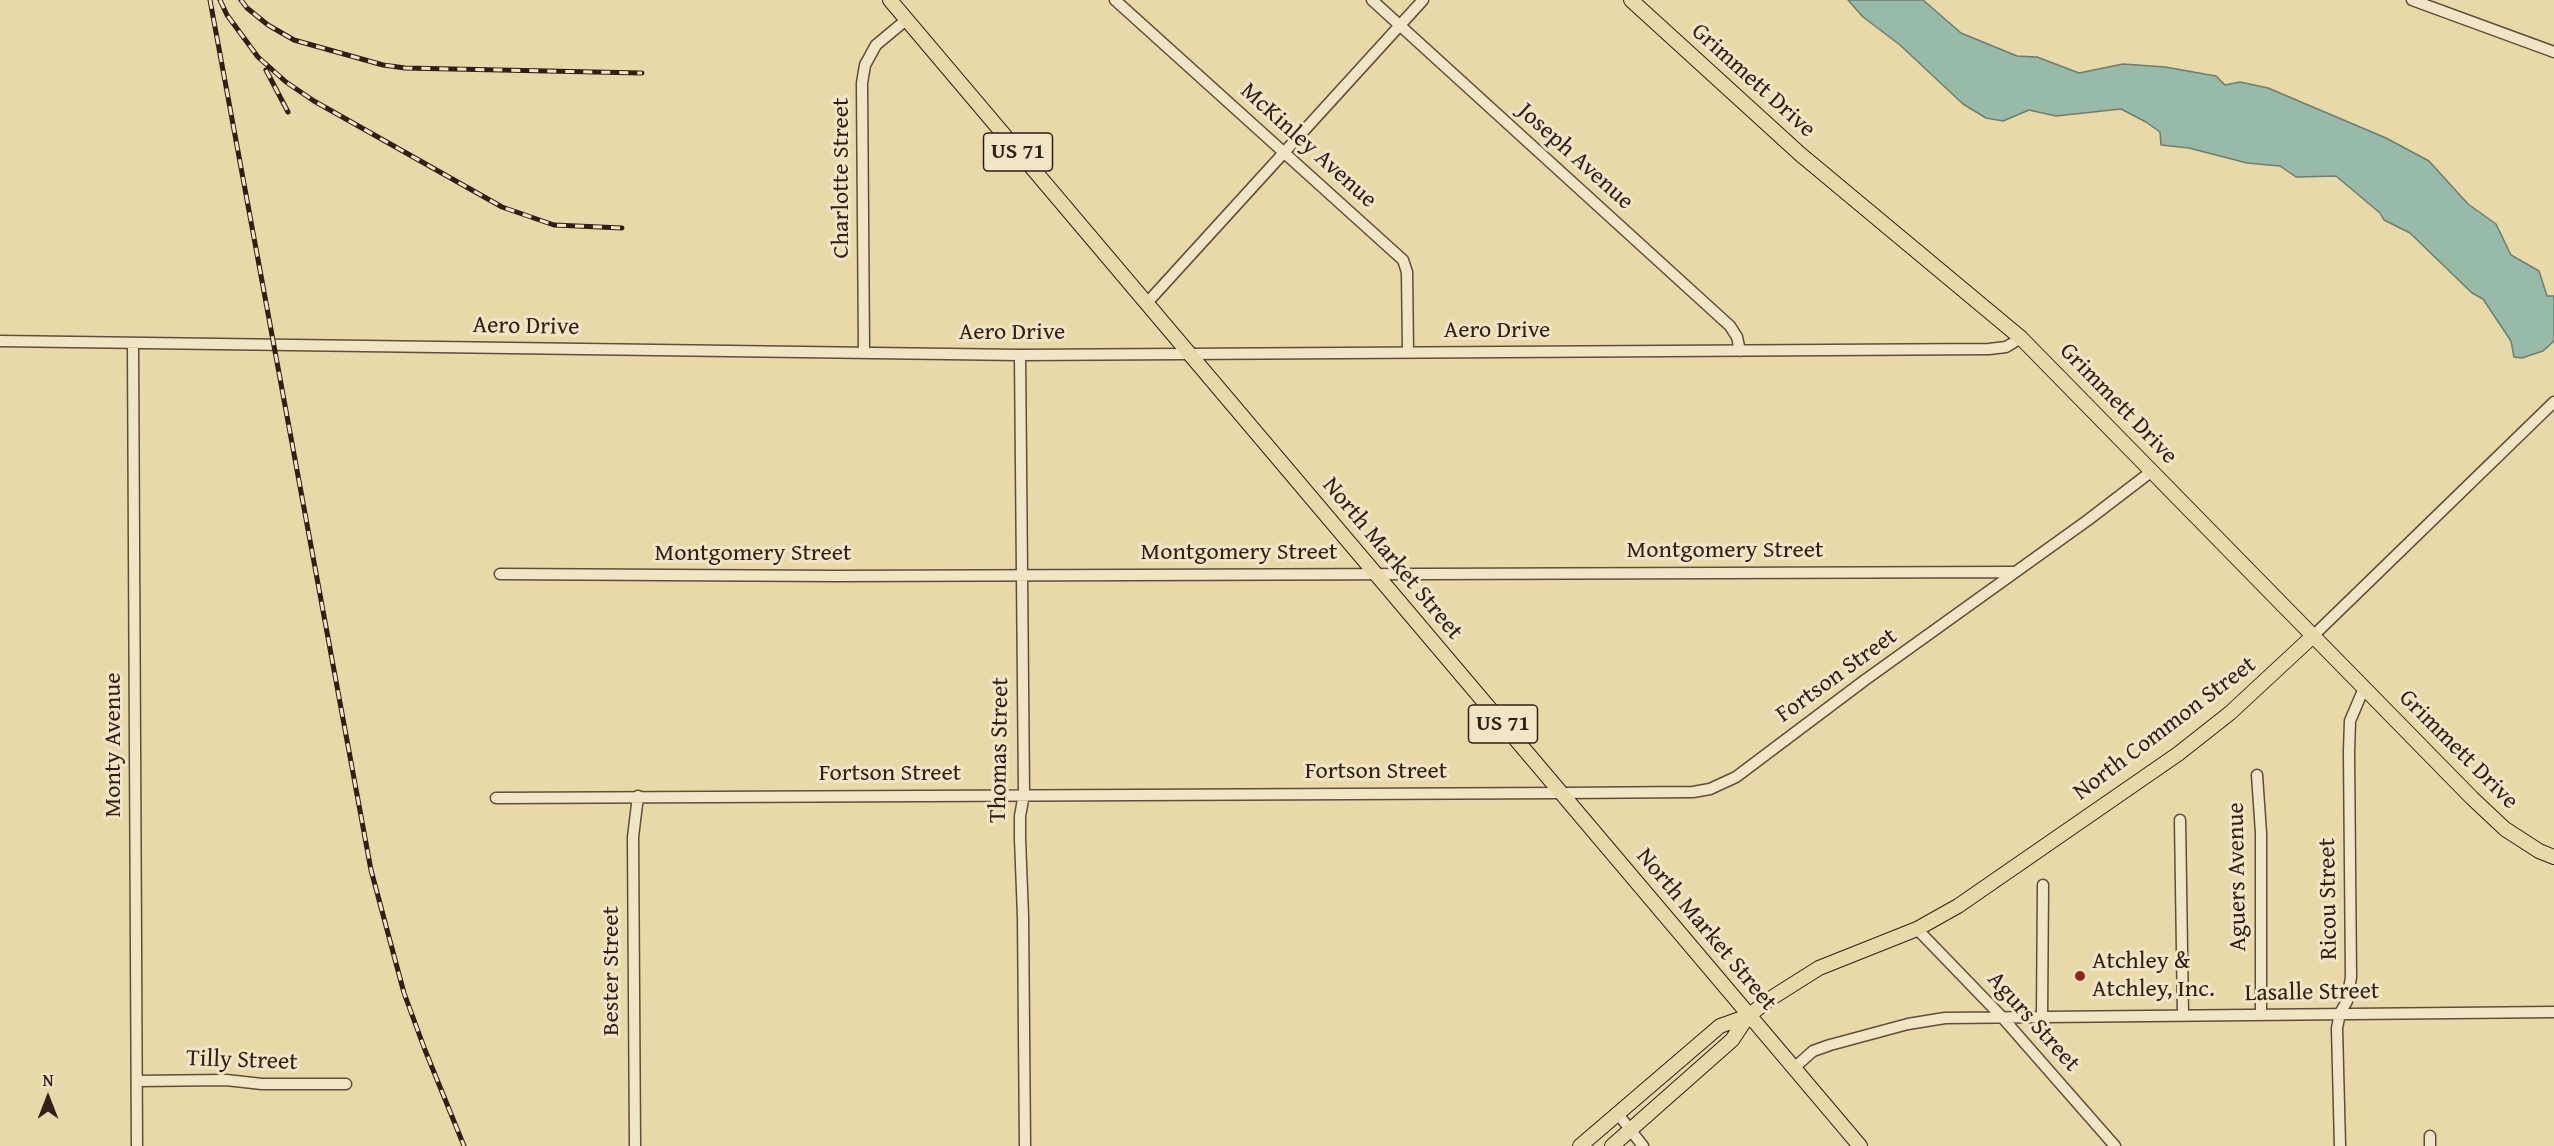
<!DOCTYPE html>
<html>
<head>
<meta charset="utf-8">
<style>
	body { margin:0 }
	#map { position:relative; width:2554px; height:1146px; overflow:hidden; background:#e8d9a8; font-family:"Gentium Book Plus",serif }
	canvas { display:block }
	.north { position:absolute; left:18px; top:1068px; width:60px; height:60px; -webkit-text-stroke:4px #f0e6c6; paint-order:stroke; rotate:0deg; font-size:16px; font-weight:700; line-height:24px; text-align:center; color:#321e16 }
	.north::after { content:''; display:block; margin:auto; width:21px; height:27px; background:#321e16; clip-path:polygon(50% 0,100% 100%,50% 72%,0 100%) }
</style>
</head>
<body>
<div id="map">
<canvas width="2554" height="1146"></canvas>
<div class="north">N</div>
</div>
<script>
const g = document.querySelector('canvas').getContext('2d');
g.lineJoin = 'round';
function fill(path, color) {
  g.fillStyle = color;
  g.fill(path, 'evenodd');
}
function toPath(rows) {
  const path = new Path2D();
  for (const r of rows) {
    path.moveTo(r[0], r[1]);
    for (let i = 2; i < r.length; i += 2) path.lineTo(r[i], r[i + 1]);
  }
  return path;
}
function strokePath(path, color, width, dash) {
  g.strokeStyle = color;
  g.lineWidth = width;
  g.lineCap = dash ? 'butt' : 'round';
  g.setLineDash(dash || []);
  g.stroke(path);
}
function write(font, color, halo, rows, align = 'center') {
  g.font = font + ' "Gentium Book Plus",serif';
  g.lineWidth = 6;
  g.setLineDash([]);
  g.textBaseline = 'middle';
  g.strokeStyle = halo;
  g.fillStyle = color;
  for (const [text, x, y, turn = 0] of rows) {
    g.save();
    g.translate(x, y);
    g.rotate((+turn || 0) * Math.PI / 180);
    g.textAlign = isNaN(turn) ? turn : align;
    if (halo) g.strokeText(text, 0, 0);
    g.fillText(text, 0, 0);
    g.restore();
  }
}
const water = toPath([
	[1848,0,1923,0,1961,33,2017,56,2037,57,2079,73,2123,64,2165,67,2216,76,2225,85,2240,82,2268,88,2386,138,2429,161,2468,204,2496,224,2511,255,2539,271,2547,296,2554,296,2554,341,2543,351,2522,358,2514,357,2511,341,2483,299,2472,293,2410,233,2384,220,2380,213,2336,176,2296,177,2280,166,2247,163,2189,148,2161,145,2160,132,2146,122,2121,109,2056,116,2029,110,2003,121,1986,118,1963,104,1900,45,1863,17,1848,0]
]);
fill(water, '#97baa9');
strokePath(water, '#6f7c6e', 1.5);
const minor = toPath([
	[1115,0,1403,260,1407,272,1408,352],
	[1372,0,1730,326,1737,337,1740,351],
	[2412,0,2554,52],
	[1146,304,1423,0],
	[0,341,1020,355,1989,349,2006,347,2021,338],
	[133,344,137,1146],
	[864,353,862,83,865,65,876,45,906,20],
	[1020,355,1024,794,1020,816,1020,839,1023,916,1025,1146],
	[500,574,836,576,2013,572],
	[2313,636,2554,402],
	[2257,775,2261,833,2261,1014],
	[496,798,1563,793,1693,792,1710,789,1736,777,1865,680,2088,520,2152,471],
	[2180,820,2183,1015],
	[1917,929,2001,1016,2115,1146],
	[2042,1016,2043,885],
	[1794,1068,1813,1051,1830,1045,1908,1024,1945,1018,2554,1012],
	[137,1081,226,1080,262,1084,346,1084],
	[1618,1114,1643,1146],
	[635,1146,633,837,638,796],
	[2340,1146,2337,1028,2340,1013,2347,1001,2351,977,2349,752,2350,721,2364,688],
	[2430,1146,2430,1136]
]);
const major = toPath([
	[890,0,1860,1146],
	[1631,0,1800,154,2021,338,2472,798,2505,829,2539,851,2554,857],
	[1580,1146,1720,1026,1748,1016,1773,997,1819,968,1917,929,1958,906,2178,754,2230,713,2313,636],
	[1612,1146,1732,1040,1748,1016]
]);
strokePath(minor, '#604d3a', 13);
strokePath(major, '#321e16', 16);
strokePath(minor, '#f0e6c6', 10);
strokePath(major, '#e8d9a8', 14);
const rail = toPath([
	[210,0,371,870,404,993,425,1050,464,1146],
	[220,0,227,15,258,57,286,82,314,101,502,207,554,225,622,228],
	[241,0,247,8,268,25,294,40,383,65,405,68,642,73],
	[266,70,288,112]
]);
strokePath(rail, '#321e16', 5);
strokePath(rail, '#f0e6c6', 3, [9]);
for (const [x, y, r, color] of [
	[2080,976,6,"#8f2418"]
]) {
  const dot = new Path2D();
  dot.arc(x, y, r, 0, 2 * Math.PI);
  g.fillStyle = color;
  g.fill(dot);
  strokePath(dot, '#f0e6c6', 2);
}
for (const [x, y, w] of [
	[1018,152,69],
	[1503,724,69]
]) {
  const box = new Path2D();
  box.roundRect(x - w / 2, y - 19, w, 38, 4.5);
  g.fillStyle = '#f0e6c6';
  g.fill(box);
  strokePath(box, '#321e16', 1.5);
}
write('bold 22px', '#321e16', null, [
	["US 71",1018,152],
	["US 71",1503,724]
]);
write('24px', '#321e16', '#f0e6c6', [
	["Grimmett Drive",1753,81,42],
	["McKinley Avenue",1308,146,42],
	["Joseph Avenue",1575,157,42],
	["Charlotte Street",842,178,-90],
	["Aero Drive",526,327,1],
	["Aero Drive",1497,331],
	["Aero Drive",1012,333],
	["Grimmett Drive",2118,404,46],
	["Montgomery Street",1725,551],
	["Montgomery Street",1239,553],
	["Montgomery Street",753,554],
	["North Market Street",1392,559,50],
	["Fortson Street",1837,676,-36],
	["North Common Street",2165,729,-37],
	["Monty Avenue",114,745,-90],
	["Thomas Street",1000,750,-89],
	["Grimmett Drive",2458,750,45],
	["Fortson Street",1376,772],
	["Fortson Street",890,774],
	["Aguers Avenue",2238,877,-91],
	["Ricou Street",2329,899,-91],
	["North Market Street",1706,930,50],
	["Bester Street",612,971,-90],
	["Lasalle Street",2312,993,-1],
	["Agurs Street",2033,1022,48],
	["Tilly Street",242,1061,2]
]);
write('24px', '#321e16', '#f0e6c6', [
	["Atchley &",2092,962],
	["Atchley, Inc.",2092,990]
], 'left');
</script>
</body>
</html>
